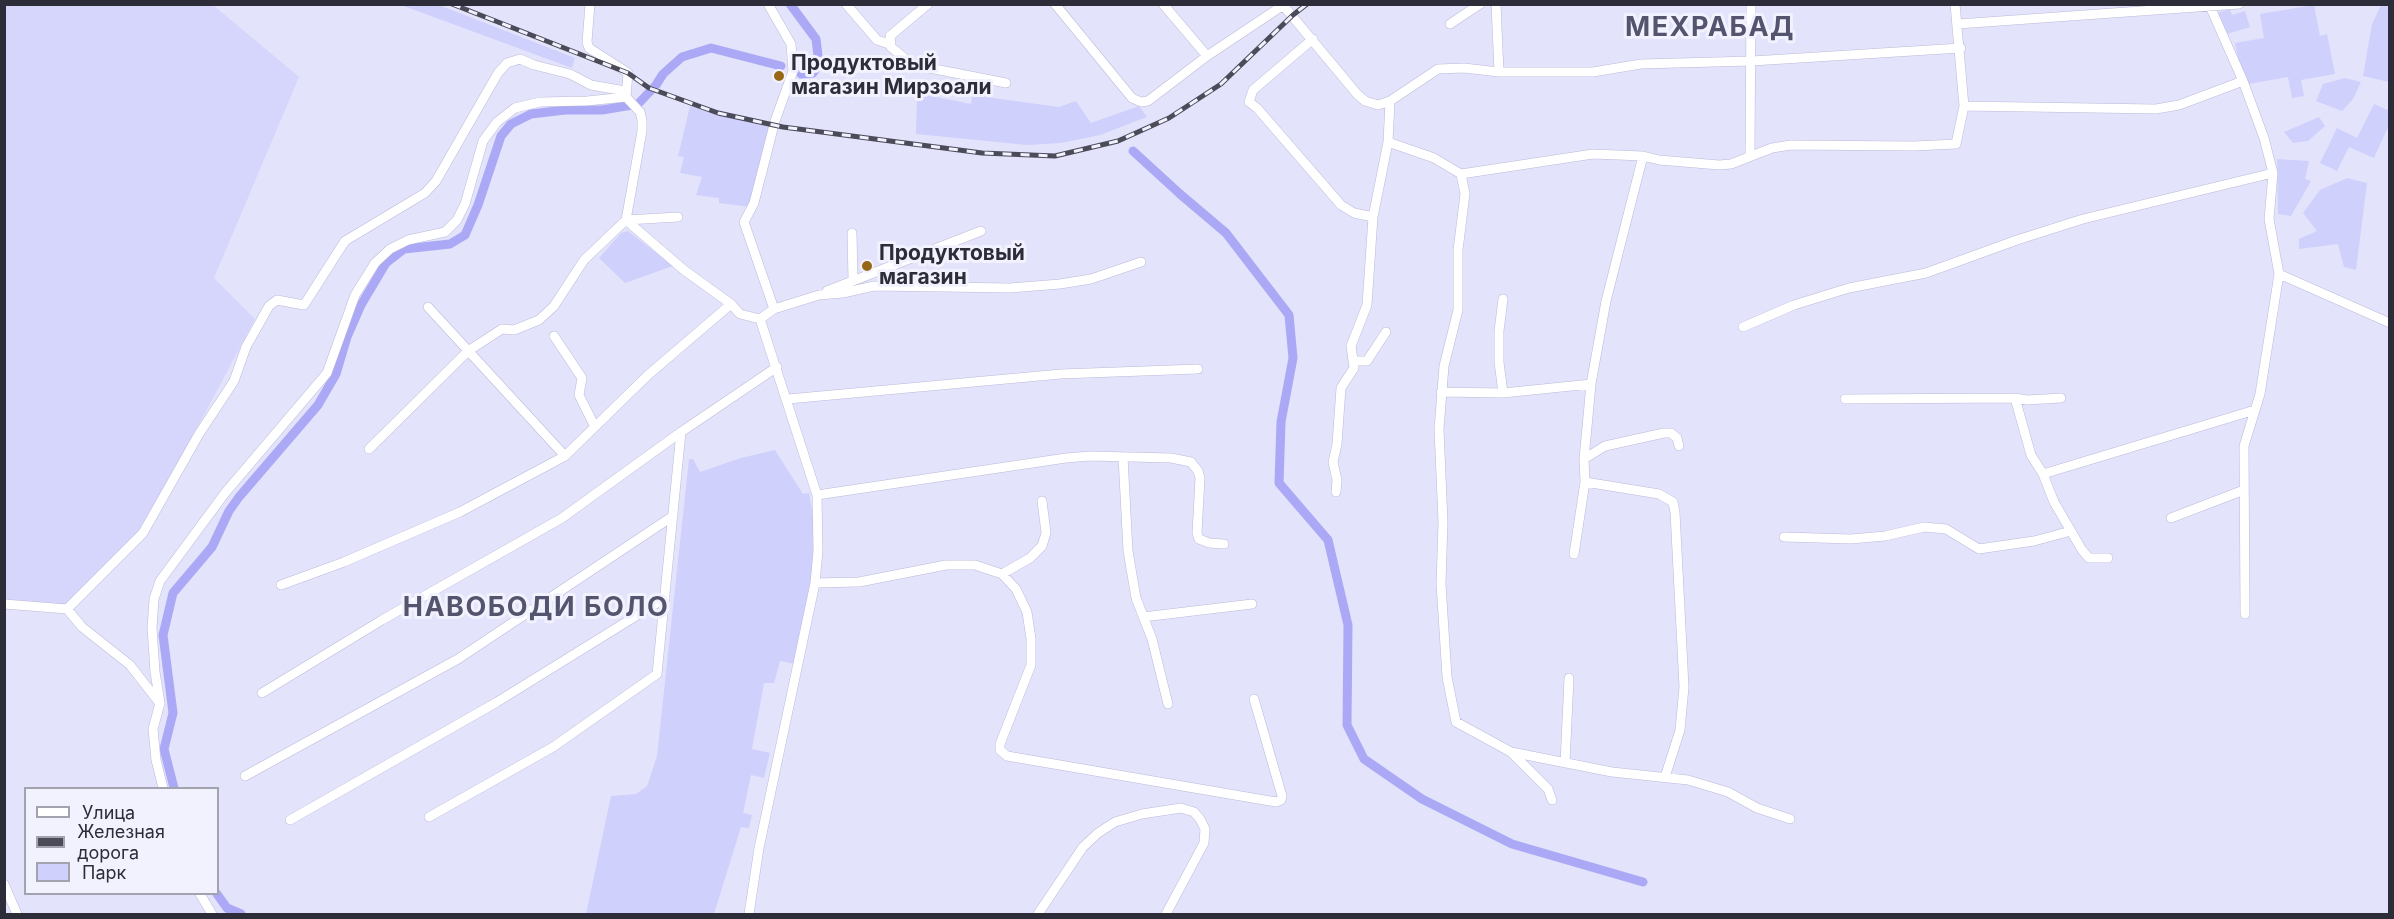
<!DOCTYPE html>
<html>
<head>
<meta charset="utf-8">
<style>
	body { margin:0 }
	#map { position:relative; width:2394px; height:919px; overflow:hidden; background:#e3e3fc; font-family:Inter,sans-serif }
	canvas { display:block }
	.frame { position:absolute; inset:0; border:6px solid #2d2d39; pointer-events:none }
	.legend { position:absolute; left:24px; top:787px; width:195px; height:108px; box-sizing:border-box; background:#f2f2ff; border:2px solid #a3a3b0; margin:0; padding:8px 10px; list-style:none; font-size:18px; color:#2d2d39 }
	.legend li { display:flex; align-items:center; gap:12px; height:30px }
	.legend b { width:30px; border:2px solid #a3a3b0 }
</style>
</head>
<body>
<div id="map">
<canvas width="2394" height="919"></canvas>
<div class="frame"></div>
<ul class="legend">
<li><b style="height:8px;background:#fff"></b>Улица</li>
<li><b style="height:8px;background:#4b4b59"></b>Железная дорога</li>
<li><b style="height:16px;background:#d0d0fd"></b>Парк</li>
</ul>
</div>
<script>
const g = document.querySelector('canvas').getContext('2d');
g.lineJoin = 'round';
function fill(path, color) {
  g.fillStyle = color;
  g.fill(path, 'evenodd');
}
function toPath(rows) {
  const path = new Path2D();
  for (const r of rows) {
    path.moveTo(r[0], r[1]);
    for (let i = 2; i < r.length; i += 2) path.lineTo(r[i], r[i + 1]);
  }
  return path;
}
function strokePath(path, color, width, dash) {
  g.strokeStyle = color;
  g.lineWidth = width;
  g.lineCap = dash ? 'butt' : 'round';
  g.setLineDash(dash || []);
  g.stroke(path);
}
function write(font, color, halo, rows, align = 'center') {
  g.font = font + ' Inter,sans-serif';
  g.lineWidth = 6;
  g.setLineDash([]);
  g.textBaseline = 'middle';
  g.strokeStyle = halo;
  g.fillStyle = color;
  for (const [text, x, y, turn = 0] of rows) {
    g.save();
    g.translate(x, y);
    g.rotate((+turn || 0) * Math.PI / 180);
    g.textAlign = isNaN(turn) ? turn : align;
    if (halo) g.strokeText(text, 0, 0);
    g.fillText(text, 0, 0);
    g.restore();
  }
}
fill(toPath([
	[4,5,213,5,299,77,214,278,255,319,164,490,133,539,65,605,5,600]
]), '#d6d6fc');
fill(toPath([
	[401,5,439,5,575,58,572,68],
	[2314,5,2320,36,2327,34,2335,74,2301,80,2304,96,2292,98,2288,77,2243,85,2235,43,2264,38,2260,14],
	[2381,5,2389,5,2389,82,2363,76,2372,24],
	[2230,9,2232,15,2245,11,2250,27,2224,35,2217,13],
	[2345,78,2361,82,2353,99,2342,111,2316,101,2323,84],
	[975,81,987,83,986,97,1059,107,1076,101,1091,123,1139,106,1147,117,1100,135,1061,143,1027,145,916,134,917,93,971,104],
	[691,102,773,126,751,207,719,203,719,198,696,195,702,177,680,173,684,157,678,156],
	[2374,104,2390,111,2389,125,2374,158,2349,147,2337,171,2320,163,2337,128,2357,138],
	[2319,117,2325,126,2308,141,2293,143,2284,132],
	[2277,159,2309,161,2305,179,2311,181,2291,216,2278,214],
	[2347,178,2367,183,2356,270,2344,267,2338,244,2299,249,2299,239,2317,231,2303,213,2320,190],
	[628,231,673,266,625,283,599,258,621,233],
	[775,450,803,494,809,493,816,535,813,581,795,664,780,661,774,683,764,683,752,749,770,753,764,778,751,775,743,813,752,815,749,828,741,827,714,914,586,914,611,796,636,794,647,786,657,756,689,459,693,459,700,472,741,458]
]), '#d0d0fd');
strokePath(toPath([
	[790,4,816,39,819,64,813,73,801,74],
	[639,103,656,85,663,74,682,57,711,48,781,66],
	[1133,151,1180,194,1226,233,1289,315,1293,358,1281,422,1279,483,1328,540,1348,625,1347,725,1364,759,1422,799,1512,844,1643,882],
	[174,788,164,749,173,713,163,635,173,593,212,547,229,511,239,497,318,405,336,374,347,337,361,305,386,263,404,249,450,244,465,235,478,205,501,136,511,124,531,114,565,110,602,110,632,105],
	[217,894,227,908,241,914]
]), '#aba9f5', 9);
const street = toPath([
	[590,4,587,42,589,48,628,73,626,97,640,112,642,120,642,131,626,220,684,270,731,304,740,314,760,319],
	[768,4,791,44,793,71,775,121,754,203,744,222,774,309],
	[846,4,877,40,889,44],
	[928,4,890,36,891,47,909,62,919,66,1006,83],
	[1055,4,1132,98,1141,102,1148,101,1207,56,1285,4],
	[1163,4,1207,56],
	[1282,4,1357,94,1365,101,1378,105,1390,101,1438,69,1464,68,1499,72,1496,4],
	[2209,4,2243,81,2264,138,2273,173,2269,219,2279,274,2390,323],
	[1450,24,1480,4],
	[1958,24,2239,4],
	[1313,39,1253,90,1249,102,1257,108,1341,205,1354,213,1373,217],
	[1499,72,1593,72,1641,64,1752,61,1961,48],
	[1390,101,1388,142,1434,158,1461,174,1593,154,1643,156,1659,160,1719,165,1731,164,1772,148,1791,145,1914,146,1956,144,1964,106,1955,4],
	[1964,106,2156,109,2179,105,2243,81],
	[1750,155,1751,4],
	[1461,174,1465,194,1458,250,1458,310,1444,366,1439,429,1443,522,1441,584,1447,677,1456,722,1511,752,1548,789,1552,800],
	[852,233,853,280],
	[827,291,981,231],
	[428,307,565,456],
	[760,319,774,309,819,295,843,293,874,286,1010,288,1060,284,1091,279,1141,262],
	[1743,327,1794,305,1849,288,1926,273,2017,240,2083,219,2273,173],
	[554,336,582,378,579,395,595,427],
	[1355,361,1367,361,1386,332],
	[1441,392,1503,393,1591,384],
	[1503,393,1499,362,1499,331,1503,299],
	[2015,398,2027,400,2061,398],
	[788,399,1061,374,1198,369],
	[1845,399,2015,398,2031,455,2043,474],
	[369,449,468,351,502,329,514,330,539,320,554,306,584,260,626,220,678,217],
	[1123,457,1128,551,1136,598,1152,639,1168,704],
	[1584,459,1605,446,1664,433,1671,433,1677,438,1679,446],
	[1585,482,1659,494,1673,502,1675,512,1684,687,1680,730,1665,777],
	[1336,492,1337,480,1333,462,1337,444,1341,388,1354,368,1351,346,1367,305,1373,217,1388,142],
	[817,495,1066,458,1090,456,1171,458,1191,462,1198,471,1200,478,1197,533,1199,539,1209,543,1224,544],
	[2171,518,2244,490],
	[1784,537,1851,539,1885,536,1924,527,1946,529,1979,549,2034,541,2071,531],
	[1574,554,1585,482,1584,459,1591,384,1606,301,1643,156],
	[2108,558,2089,558,2082,550,2054,502,2043,474,2255,410],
	[1002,574,1030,558,1042,546,1046,533,1042,501],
	[815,583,859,582,946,565,975,565,1002,574,1016,589,1027,612,1031,639,1031,665,1000,744,1000,750,1007,756,1276,802,1281,800,1282,796,1254,699],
	[281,585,344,562,460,512,565,456,648,375,731,304],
	[4,604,67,609,82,627,130,665,158,701],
	[67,609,143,533,199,434,234,381,246,347,269,306,277,300,304,305,345,241,425,193,436,181,498,73,507,63,520,59,534,65,570,74,591,85,625,91],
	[2245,614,2244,446,2260,394,2279,274],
	[1143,617,1252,604],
	[262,693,382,620,562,518,681,432,777,367],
	[1511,752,1612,772,1688,780,1728,792,1757,808,1790,819],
	[1565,763,1569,678],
	[245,776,458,659,673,516],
	[163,788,156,760,153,729,160,703,155,672,152,628,154,599,160,581,225,493,327,373,355,295,375,263,390,249,408,240,445,232,457,220,465,204,483,141,497,122,515,108,540,102,587,101,626,97],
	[429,817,553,747,657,674,681,432],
	[290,820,497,702,665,598],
	[4,884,17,914],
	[200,894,212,914],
	[749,914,759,848,815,583,818,551,817,495,760,319],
	[1038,914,1083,847,1098,833,1115,822,1142,814,1181,808,1194,812,1200,819,1205,829,1204,843,1166,914]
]);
strokePath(street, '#babad8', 10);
strokePath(street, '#fff', 9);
const rail = toPath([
	[452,4,628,73,649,88,718,113,783,127,982,153,1055,156,1118,141,1169,118,1221,84,1293,15,1307,4]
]);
strokePath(rail, '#4b4b59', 5);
strokePath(rail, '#f2f2ff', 3, [9]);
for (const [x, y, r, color] of [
	[779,76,6,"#966717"],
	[867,266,6,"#966717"]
]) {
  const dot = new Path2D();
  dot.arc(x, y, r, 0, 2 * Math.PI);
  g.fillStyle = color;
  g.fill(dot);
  strokePath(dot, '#f2f2ff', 2);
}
write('bold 21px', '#2d2d39', '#f2f2ff', [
	["Продуктовый",791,64],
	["магазин Мирзоали",791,88],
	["Продуктовый",879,254],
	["магазин",879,278]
], 'left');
g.letterSpacing = '1.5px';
write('bold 27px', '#54546e', '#f2f2ff', [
	["МЕХРАБАД",1710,28],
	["НАВОБОДИ БОЛО",536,608]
]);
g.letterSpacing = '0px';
</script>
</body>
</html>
